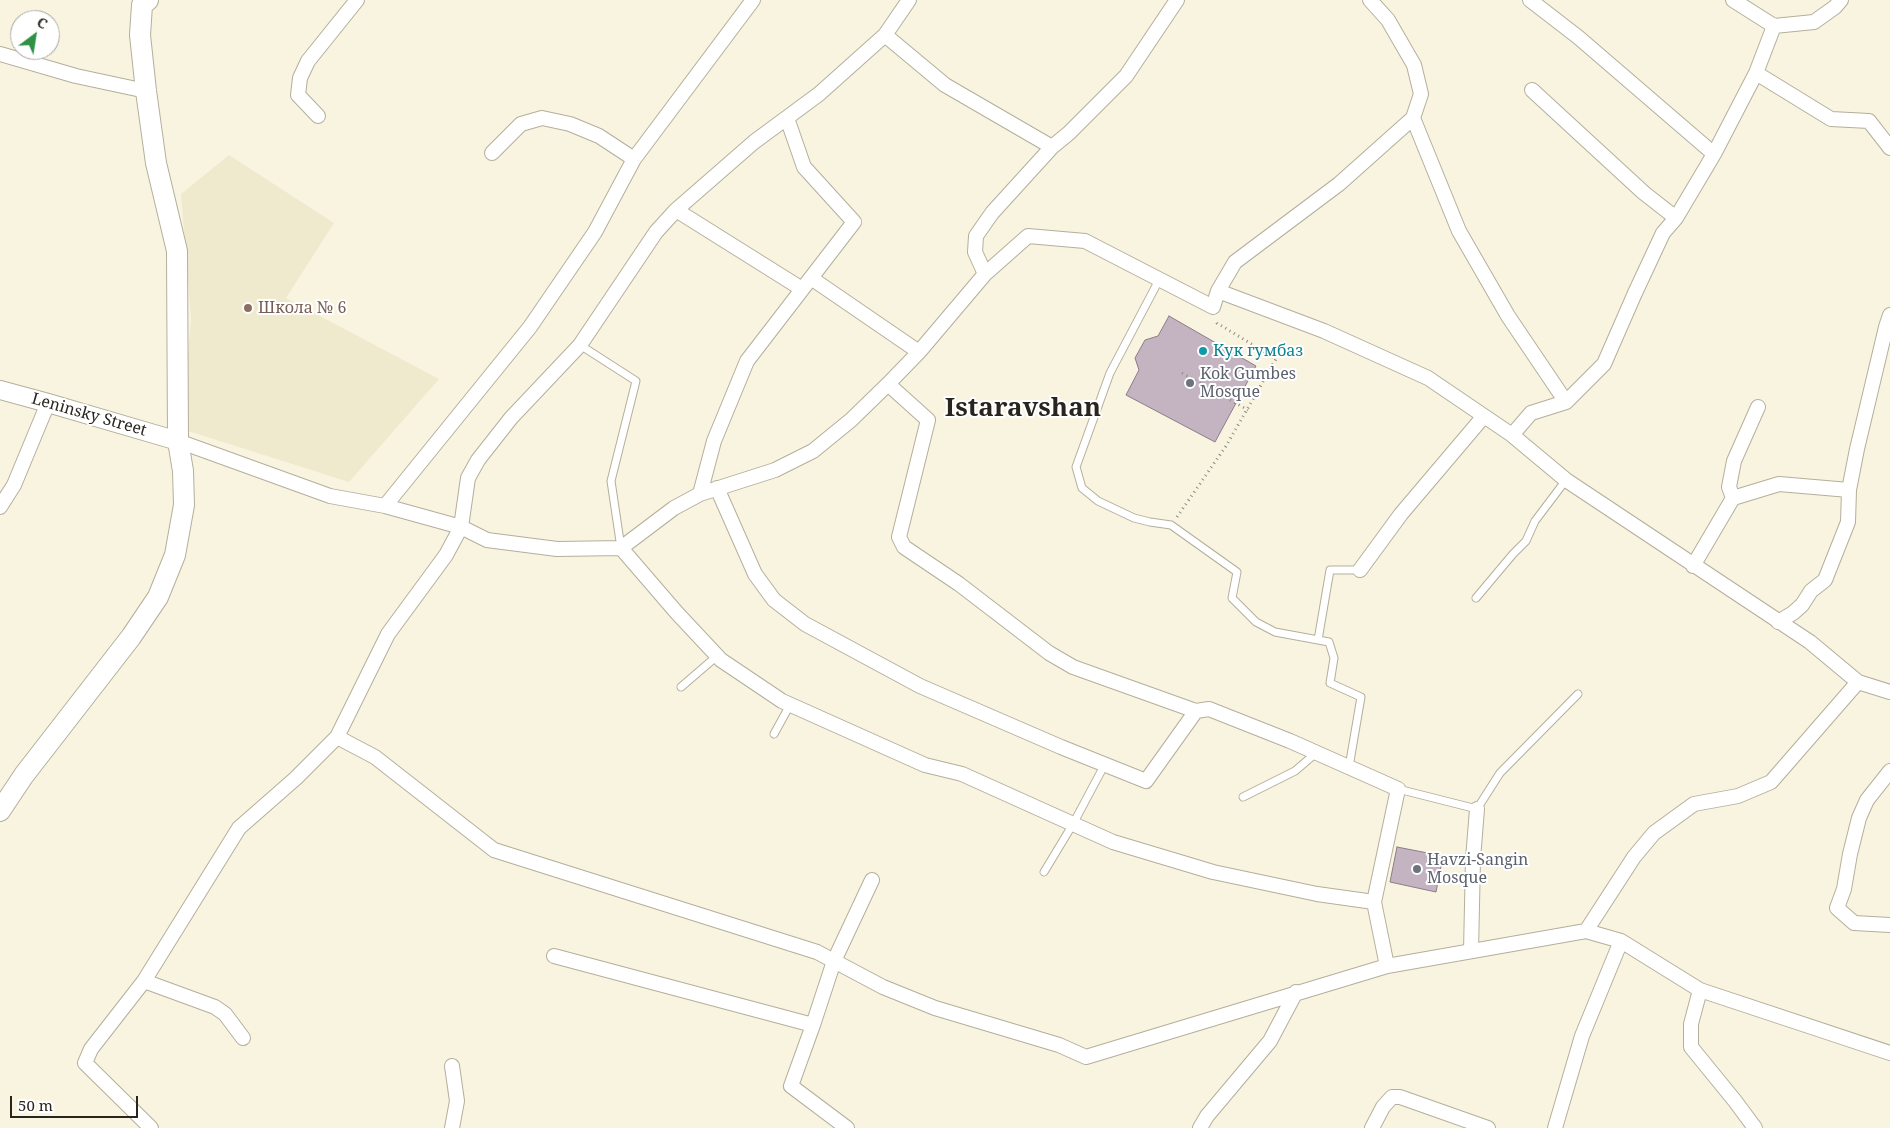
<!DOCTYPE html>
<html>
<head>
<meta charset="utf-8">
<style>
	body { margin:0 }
	#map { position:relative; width:1890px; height:1128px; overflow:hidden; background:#f8f4e0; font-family:"Noto Serif",serif }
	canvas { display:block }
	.north { position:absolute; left:10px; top:10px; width:50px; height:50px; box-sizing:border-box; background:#fff; border:1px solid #a9a8a5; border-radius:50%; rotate:31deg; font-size:14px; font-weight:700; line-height:20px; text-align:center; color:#27251e }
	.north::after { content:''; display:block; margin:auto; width:18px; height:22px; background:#309145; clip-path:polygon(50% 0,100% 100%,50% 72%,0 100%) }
	.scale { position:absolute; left:10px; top:1096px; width:128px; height:22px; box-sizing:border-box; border:2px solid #27251e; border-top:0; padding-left:6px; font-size:15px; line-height:18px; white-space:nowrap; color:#27251e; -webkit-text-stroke:4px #fff; paint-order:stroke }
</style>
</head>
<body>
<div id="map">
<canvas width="1890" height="1128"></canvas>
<div class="north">С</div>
<div class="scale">50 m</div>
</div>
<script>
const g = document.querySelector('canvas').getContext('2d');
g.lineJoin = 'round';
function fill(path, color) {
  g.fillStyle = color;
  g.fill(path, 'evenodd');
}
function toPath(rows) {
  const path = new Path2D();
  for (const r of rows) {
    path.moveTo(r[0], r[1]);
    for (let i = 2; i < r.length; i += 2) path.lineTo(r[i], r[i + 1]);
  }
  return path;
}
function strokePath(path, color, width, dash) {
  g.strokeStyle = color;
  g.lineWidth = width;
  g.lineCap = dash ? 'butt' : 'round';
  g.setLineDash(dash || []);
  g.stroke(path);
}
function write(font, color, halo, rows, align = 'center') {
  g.font = font + ' "Noto Serif",serif';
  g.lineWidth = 4;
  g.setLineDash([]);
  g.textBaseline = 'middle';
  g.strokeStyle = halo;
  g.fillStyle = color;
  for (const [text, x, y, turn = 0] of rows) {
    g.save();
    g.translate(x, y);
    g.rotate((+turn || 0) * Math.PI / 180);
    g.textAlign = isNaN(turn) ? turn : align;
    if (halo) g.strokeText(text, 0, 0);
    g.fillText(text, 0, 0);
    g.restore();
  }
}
fill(toPath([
	[229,155,334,223,286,298,439,379,349,482,182,429,191,319,181,194]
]), '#efe9ce');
const building = toPath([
	[1169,316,1256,366,1215,442,1126,395,1139,370,1135,358,1145,340,1158,336,1169,316],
	[1397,847,1443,856,1436,892,1390,882,1397,847]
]);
fill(building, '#c4b4c2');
strokePath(building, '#8c7c89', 1);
const service = toPath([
	[1159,280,1110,373,1076,467,1082,488,1098,501,1134,518,1150,522,1171,525,1237,572,1232,598,1256,622,1275,632,1329,642,1334,658,1330,683,1361,697,1349,767],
	[580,345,636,381,611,481,621,548],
	[1476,598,1513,554,1526,541,1535,521,1566,480],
	[1318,640,1330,570,1360,570],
	[681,687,717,656],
	[774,734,790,705],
	[1398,789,1477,809,1500,773,1578,694],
	[1243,797,1295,771,1316,753],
	[1044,872,1073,824,1105,764]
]);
const minor = toPath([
	[1530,0,1578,37,1714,154],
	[1733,0,1774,26,1814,22,1835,7,1841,0],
	[885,35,945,85,1052,147],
	[0,54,76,76,146,91],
	[1756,73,1831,119,1869,121,1890,148],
	[1532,90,1644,193,1676,218],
	[318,116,298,95,300,78,308,61,357,0],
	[1413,118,1459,231,1508,316,1566,402],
	[492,153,521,124,542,118,570,124,599,136,634,159],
	[676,210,802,289],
	[985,274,975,252,976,236,992,213,1052,147,1069,133,1126,76,1177,0],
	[811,278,919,352],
	[1218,291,1324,331,1428,378,1512,435,1566,480,1810,642,1858,682,1890,692],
	[888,384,928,420,899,537,904,547,959,584,1049,653,1073,667,1196,711,1209,709,1290,741,1398,789,1374,902,1387,966],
	[1512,435,1531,413,1566,402,1604,364,1635,293,1663,233,1676,218,1714,154,1756,73,1774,26],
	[178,441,330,496,385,506,461,527,487,540,557,549,621,548,674,508,700,494,775,470,813,451,851,420,888,384,919,352,985,274,1028,236,1085,241,1213,307,1218,291,1235,262,1339,184,1413,118,1421,94,1414,65,1388,20,1370,0],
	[717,488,755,574,774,600,805,624,920,686,1061,747,1146,781,1196,711],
	[700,494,714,441,747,361,854,222,804,167,787,118],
	[1733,498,1729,487,1734,461,1758,407],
	[385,506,530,327,595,232,634,159,753,0],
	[0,507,14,485,48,403],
	[621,548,677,613,721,660,782,701,925,765,962,774,1113,842,1213,872,1317,894,1374,902],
	[1693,566,1733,498,1779,484,1849,490,1857,449,1886,327,1890,315],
	[1360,570,1401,514,1484,416],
	[1778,622,1793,613,1802,605,1811,591,1825,580,1848,522,1849,490],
	[337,737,375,757,494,850,817,952,883,987,935,1008,1059,1045,1086,1057,1387,966,1586,931,1621,941,1700,990,1890,1053],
	[1890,771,1867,800,1859,818,1850,854,1844,889,1837,908,1854,923,1890,925],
	[1586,931,1634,857,1654,833,1694,804,1738,796,1771,782,1858,682],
	[1471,951,1473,859,1477,809],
	[554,956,813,1025],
	[144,981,215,1007,225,1014,243,1038],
	[1700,990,1691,1024,1691,1047,1735,1101,1755,1128],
	[151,1128,85,1063,91,1049,144,981,239,828,296,778,337,737,388,634,446,555,461,527,468,478,478,460,511,418,580,345,656,232,676,210,754,142,819,94,885,35,909,0],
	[452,1128,457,1101,452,1066],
	[847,1128,791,1086,813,1025,834,961,872,880],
	[1200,1128,1207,1116,1270,1041,1296,992],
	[1372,1128,1383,1107,1392,1097,1400,1097,1488,1128],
	[1555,1128,1582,1036,1621,941]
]);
const tertiary = toPath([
	[0,390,48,403,178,441]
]);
const secondary = toPath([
	[0,811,24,775,131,637,158,597,175,555,184,505,183,471,178,441,177,251,156,163,146,91,140,35,142,5,148,0]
]);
strokePath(service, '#b4af9c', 9);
strokePath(minor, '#b4af9c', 16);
strokePath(tertiary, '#b4af9c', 20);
strokePath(secondary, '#b4af9c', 22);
strokePath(toPath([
	[1182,373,1248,410],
	[1177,517,1226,446,1276,359,1217,323,1216,320]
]), '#8e8b7e', 3, [1, 4]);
strokePath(service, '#fff', 7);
strokePath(minor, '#fff', 14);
strokePath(tertiary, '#fff', 18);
strokePath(secondary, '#fff', 20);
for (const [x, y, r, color] of [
	[248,308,5,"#8d6e63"],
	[1203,351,5,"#0f9aa8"],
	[1190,383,5,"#6b7280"],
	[1417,869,5,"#6b7280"]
]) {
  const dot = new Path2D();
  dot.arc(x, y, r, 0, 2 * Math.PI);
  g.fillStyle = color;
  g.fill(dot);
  strokePath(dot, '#fff', 2);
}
write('16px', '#785e54', '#fff', [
	["Школа № 6",258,308]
], 'left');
write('16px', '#0d838f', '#fff', [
	["Кук гумбаз",1213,351]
], 'left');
write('16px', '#5b616d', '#fff', [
	["Kok Gumbes",1200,374],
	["Mosque",1200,392],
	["Havzi-Sangin",1427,860],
	["Mosque",1427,878]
], 'left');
write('16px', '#27251e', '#fff', [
	["Leninsky Street",89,415,16]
]);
write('bold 26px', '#27251e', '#fff', [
	["Istaravshan",1023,409]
]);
</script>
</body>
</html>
